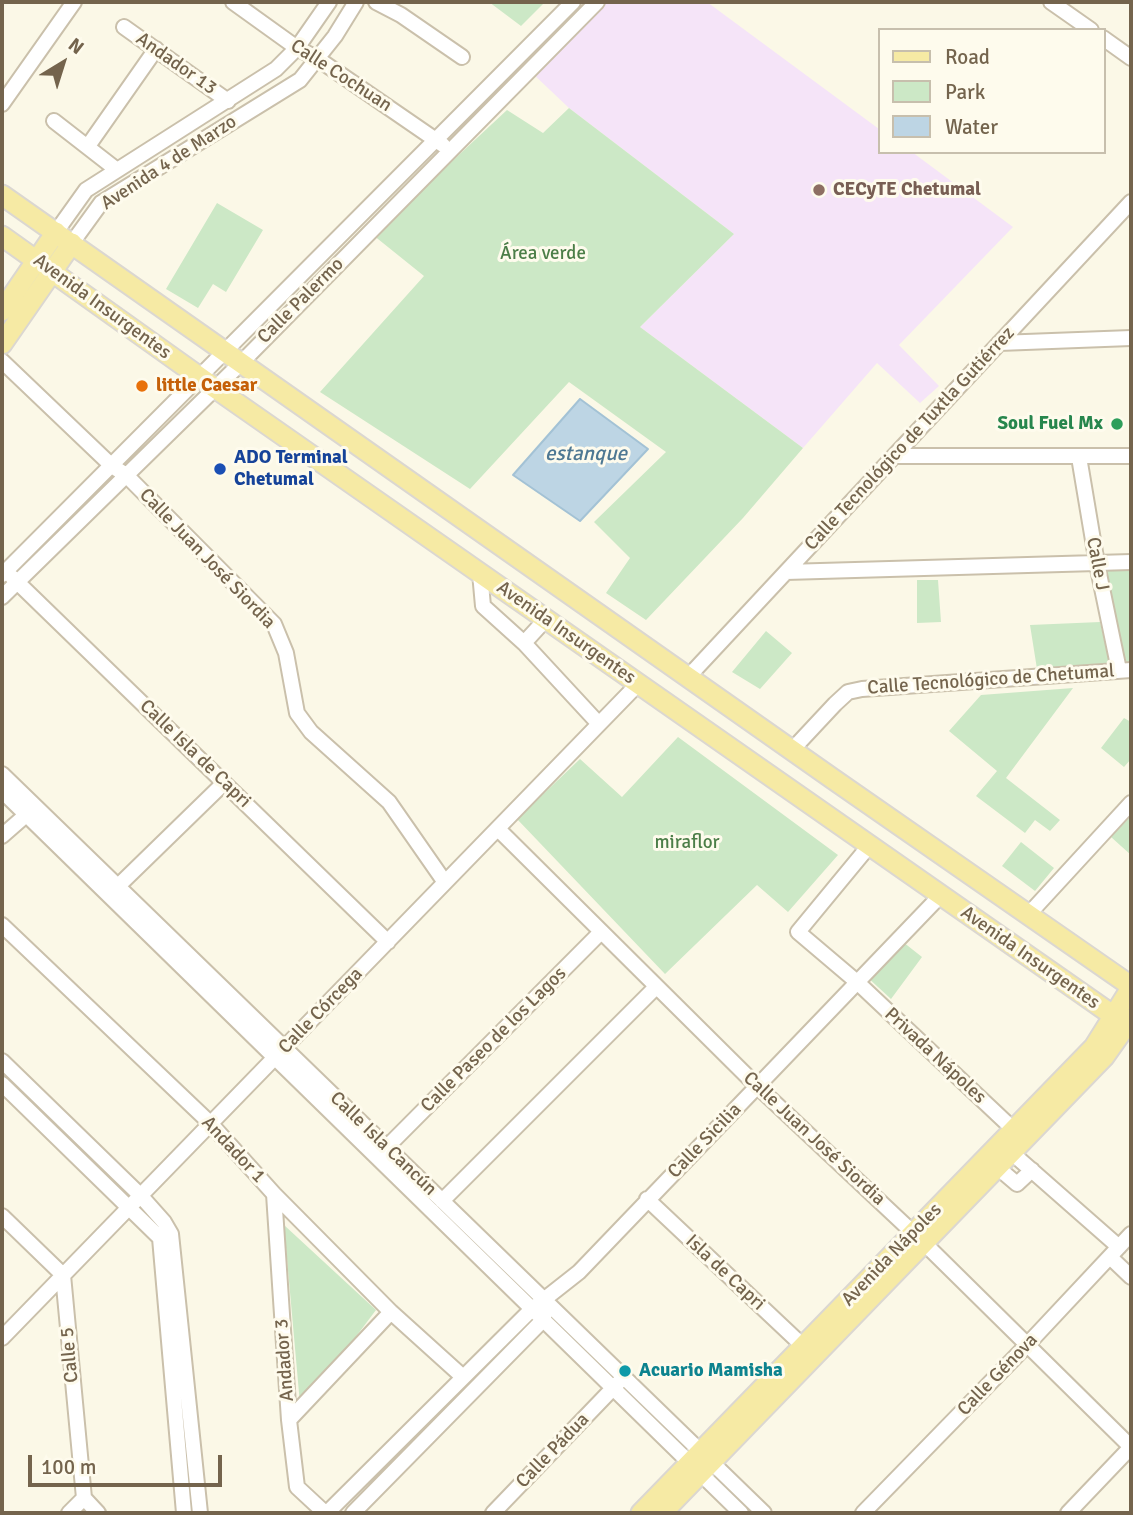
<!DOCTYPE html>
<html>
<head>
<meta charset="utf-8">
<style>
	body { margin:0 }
	#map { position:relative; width:1133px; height:1515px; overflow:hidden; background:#fbf8e7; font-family:Signika,sans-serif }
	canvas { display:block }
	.frame { position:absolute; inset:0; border:4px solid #74644d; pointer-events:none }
	.legend { position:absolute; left:878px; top:28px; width:228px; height:126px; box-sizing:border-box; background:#fefbed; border:2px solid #c7bfad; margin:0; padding:9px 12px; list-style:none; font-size:21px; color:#74644d }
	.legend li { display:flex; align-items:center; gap:14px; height:35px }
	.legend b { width:35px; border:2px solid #c7bfad }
	.north { position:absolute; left:28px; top:28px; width:70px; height:70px; -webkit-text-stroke:5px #fefbed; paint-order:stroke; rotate:38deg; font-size:19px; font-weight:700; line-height:28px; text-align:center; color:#74644d }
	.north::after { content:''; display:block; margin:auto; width:24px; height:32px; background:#74644d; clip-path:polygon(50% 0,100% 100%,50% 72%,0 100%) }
	.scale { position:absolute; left:28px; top:1455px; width:194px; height:32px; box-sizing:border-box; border:4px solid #74644d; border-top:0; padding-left:9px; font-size:21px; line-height:24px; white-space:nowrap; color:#74644d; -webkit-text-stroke:5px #fefbed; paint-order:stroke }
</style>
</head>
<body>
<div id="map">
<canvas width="1133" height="1515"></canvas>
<div class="frame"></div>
<ul class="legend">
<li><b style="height:9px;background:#f6eaa4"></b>Road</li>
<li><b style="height:19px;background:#cce8c6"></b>Park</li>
<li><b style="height:19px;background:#bdd5e4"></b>Water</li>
</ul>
<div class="north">N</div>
<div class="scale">100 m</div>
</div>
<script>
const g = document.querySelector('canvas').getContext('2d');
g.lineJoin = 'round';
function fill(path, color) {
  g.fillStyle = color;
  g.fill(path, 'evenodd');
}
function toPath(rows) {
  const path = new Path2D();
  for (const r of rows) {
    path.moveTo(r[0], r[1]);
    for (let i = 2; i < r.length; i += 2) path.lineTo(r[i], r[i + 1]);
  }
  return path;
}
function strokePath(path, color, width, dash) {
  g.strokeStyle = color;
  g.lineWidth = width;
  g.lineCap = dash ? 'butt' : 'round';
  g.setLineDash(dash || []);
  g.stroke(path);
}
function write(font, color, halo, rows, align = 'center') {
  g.font = font + ' Signika,sans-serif';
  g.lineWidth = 6;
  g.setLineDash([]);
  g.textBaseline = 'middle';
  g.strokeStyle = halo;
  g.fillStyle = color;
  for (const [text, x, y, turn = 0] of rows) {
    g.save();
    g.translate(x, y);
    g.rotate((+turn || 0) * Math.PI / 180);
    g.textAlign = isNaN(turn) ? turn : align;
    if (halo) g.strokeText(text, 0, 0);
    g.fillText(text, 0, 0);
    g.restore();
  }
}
fill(toPath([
	[607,2,707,2,879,129,879,152,912,152,1013,227,899,345,939,386,920,403,877,363,803,448,640,327,734,234,569,108,531,72]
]), '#f5e4f8');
fill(toPath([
	[489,2,545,2,521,26],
	[569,108,734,234,640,327,803,448,743,518,646,620,606,593,630,558,594,522,666,452,569,382,470,489,320,392,424,276,373,235,507,110,543,133],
	[217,203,263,230,226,292,213,284,198,308,166,289],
	[1104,570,1131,570,1131,664,1127,664,1120,640],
	[917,580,938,580,941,622,917,623],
	[1100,622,1110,665,1037,669,1030,625],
	[766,631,792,653,760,689,732,672],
	[1073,688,1006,778,1060,820,1050,831,1035,820,1025,833,976,796,997,771,949,731,981,695],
	[1124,718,1131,722,1131,759,1124,767,1101,748],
	[678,737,838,855,788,912,757,885,665,974,517,819,580,759,622,797],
	[1131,816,1131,855,1111,837],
	[1021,842,1054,868,1035,891,1002,866],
	[903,942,922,957,891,999,865,975],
	[284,1225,376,1310,330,1371,300,1404]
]), '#cce8c6');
const water = toPath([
	[580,399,648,449,580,521,513,475,580,399]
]);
fill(water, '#bdd5e4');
strokePath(water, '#a3c2d5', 2);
const minor = toPath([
	[233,2,297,48,318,59,443,145],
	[376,2,401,15,462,57],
	[1051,2,1091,30],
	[124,27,228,101],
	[1103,38,1131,58],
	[2,104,74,2],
	[54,121,117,170],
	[88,146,156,49],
	[56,232,86,190,276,69,297,48,329,2],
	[72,243,101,203,300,80,335,36,356,2],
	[999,343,1131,338],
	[2,361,112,466,126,475,274,624,286,653,297,713,311,732,389,802,444,881],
	[894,456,1131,456],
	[1079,457,1097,564,1119,670],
	[786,572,1131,562],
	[480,573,483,606,524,643,599,724],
	[2,575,573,2],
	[12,577,388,942],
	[2,597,241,363,597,2],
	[524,643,546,619],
	[689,676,1131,202],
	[792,750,835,704,848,692,862,689,1131,670],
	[2,774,764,1513],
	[2,791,741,1513],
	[498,829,758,1087,924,1243,1131,1447],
	[2,836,26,815],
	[869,846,798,932,857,982,1013,1129],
	[112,892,224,783],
	[1028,915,1131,803],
	[2,925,210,1123,274,1194,391,1312,463,1377],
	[2,1061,140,1195,164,1222,171,1234,200,1513],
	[2,1084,160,1238,184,1513],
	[1004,1146,1119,1247],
	[382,1152,601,932],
	[990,1161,1017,1184,1032,1170],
	[274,1194,289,1420,297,1487,325,1513],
	[647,1199,803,1346],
	[442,1201,656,987],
	[2,1216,63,1275,84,1498,98,1513],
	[1110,1257,1131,1277],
	[2,1338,639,683],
	[289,1420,391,1312],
	[69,1513,84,1498],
	[327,1513,532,1309,579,1272,940,896],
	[353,1513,543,1320,545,1313],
	[493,1513,618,1383],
	[863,1513,1026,1346,1131,1234],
	[1068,1513,1131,1447]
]);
const major = toPath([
	[2,195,833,779,1131,986],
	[2,236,215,388,1131,1028],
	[2,311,56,232],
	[2,344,72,243],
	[641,1513,1094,1047,1131,988],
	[662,1513,1104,1057,1131,1019]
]);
strokePath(minor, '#cac0ab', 18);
strokePath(major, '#dbd7d1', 23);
strokePath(minor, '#fff', 14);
strokePath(major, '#f6eaa4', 19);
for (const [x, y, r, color] of [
	[819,190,7,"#8d6e63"],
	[142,386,7,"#e8710a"],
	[1117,424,7,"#2e9e5b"],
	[220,469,7,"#1a4fb4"],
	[625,1371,7,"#0f9aa8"]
]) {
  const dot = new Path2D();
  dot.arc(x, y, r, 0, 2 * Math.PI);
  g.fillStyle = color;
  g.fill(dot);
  strokePath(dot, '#fefbed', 2.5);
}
write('19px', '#74644d', '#fefbed', [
	["Andador 13",176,64,35],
	["Calle Cochuan",341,76,33],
	["Avenida 4 de Marzo",169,163,-33],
	["Calle Palermo",301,301,-45],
	["Avenida Insurgentes",102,307,36],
	["Calle Tecnológico de Tuxtla Gutiérrez",910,439,-47],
	["Calle Juan José Siordia",207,559,46],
	["Calle J",1097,564,79],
	["Avenida Insurgentes",566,633,35],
	["Calle Tecnológico de Chetumal",991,680,-4],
	["Calle Isla de Capri",195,754,44],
	["Avenida Insurgentes",1030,958,35],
	["Calle Córcega",321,1011,-46],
	["Calle Paseo de los Lagos",494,1040,-45],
	["Privada Nápoles",935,1056,43],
	["Calle Juan José Siordia",814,1139,43],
	["Calle Sicilia",705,1141,-46],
	["Calle Isla Cancún",383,1144,44],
	["Andador 1",233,1150,47],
	["Avenida Nápoles",892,1255,-46],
	["Isla de Capri",725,1273,43],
	["Calle 5",70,1355,-95],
	["Andador 3",285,1360,-94],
	["Calle Génova",998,1375,-46],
	["Calle Pádua",553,1451,-46]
]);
write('bold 19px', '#785e54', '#fefbed', [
	["CECyTE Chetumal",833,190]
], 'left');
write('19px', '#4c7e48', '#fefbed', [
	["Área verde",543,254],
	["miraflor",687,843]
]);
write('bold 19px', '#c56008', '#fefbed', [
	["little Caesar",156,386]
], 'left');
write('bold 19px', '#27864d', '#fefbed', [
	["Soul Fuel Mx",1103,424]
], 'right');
write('bold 19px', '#164399', '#fefbed', [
	["ADO Terminal",234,458],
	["Chetumal",234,480]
], 'left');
write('bold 19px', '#0d838f', '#fefbed', [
	["Acuario Mamisha",639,1371]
], 'left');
write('italic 21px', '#4e7893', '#fefbed', [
	["estanque",586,454]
]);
</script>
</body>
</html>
